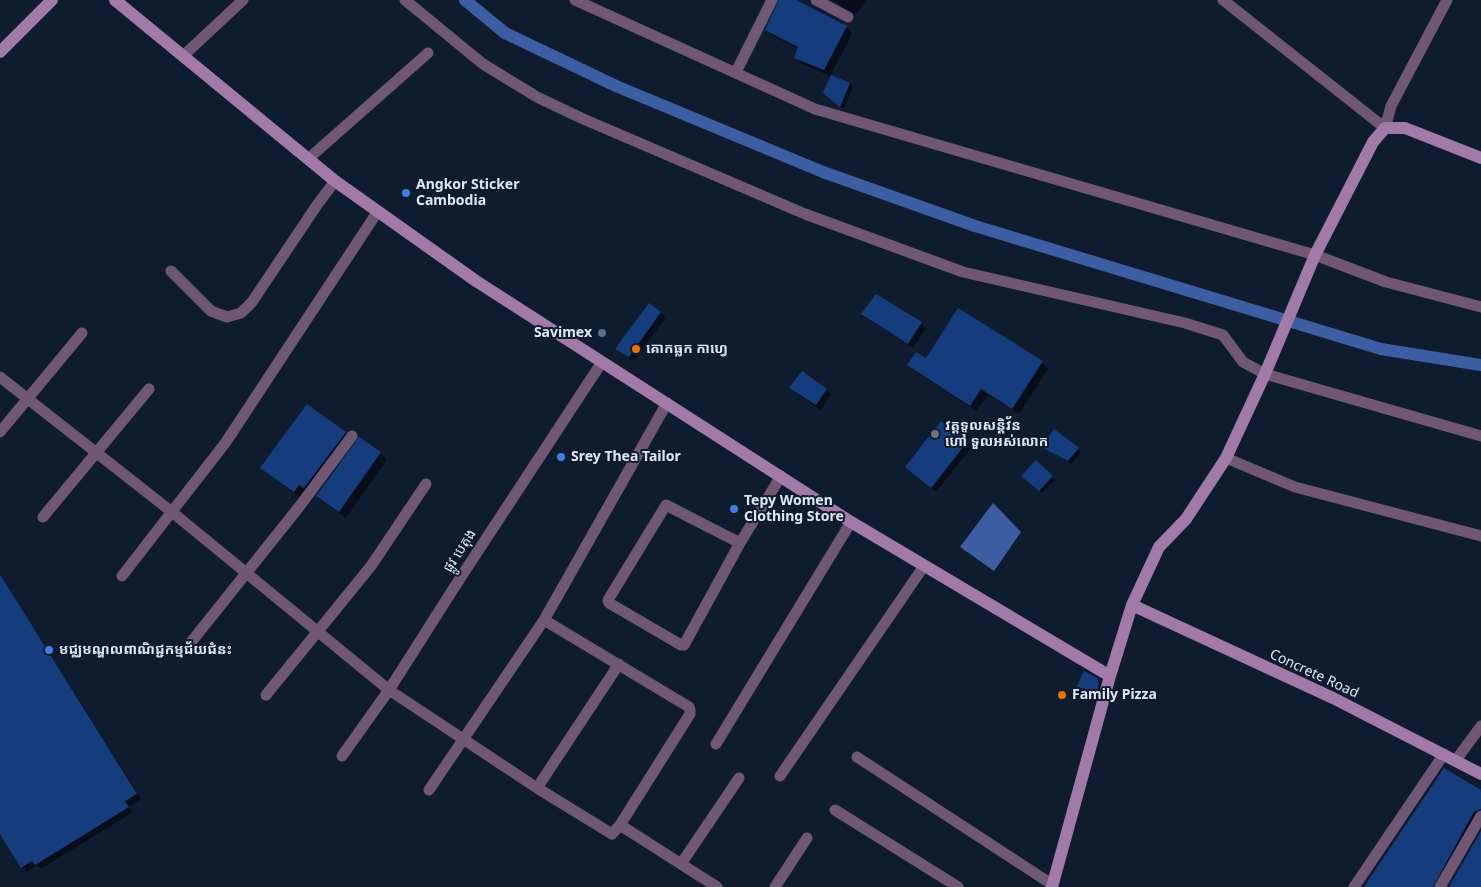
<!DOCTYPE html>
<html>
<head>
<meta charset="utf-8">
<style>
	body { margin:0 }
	canvas { display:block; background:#0f1b2f }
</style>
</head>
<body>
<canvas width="1481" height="887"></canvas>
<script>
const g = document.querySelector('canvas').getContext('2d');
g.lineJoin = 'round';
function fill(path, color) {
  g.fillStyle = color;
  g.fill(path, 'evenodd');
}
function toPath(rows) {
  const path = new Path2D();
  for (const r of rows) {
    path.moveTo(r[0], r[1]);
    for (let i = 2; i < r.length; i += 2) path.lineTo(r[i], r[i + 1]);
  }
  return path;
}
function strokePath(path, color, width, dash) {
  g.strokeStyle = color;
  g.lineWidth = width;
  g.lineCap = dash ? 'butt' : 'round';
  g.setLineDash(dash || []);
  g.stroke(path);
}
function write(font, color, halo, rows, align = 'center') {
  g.font = font + ' "Noto Sans","Noto Sans Khmer",sans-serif';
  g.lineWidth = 4;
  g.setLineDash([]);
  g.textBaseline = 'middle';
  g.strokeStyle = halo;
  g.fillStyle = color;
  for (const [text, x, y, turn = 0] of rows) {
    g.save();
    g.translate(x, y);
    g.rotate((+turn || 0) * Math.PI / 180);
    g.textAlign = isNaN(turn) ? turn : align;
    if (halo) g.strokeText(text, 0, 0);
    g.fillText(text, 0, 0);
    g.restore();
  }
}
fill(toPath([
	[993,503,1021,532,994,571,960,547]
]), '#3e5ea4');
fill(toPath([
	[781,0,793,0,846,27,852,34,830,76,802,64,795,57,799,49,773,36,767,30],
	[832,0,866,0,856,15],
	[850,84,853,87,844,109,828,96],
	[876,295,922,323,926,328,913,348,868,319,863,314],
	[661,313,666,317,634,361,622,353,617,349],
	[926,360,1042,362,1048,369,1019,414,988,395,976,411,915,371,909,365],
	[790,388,826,389,831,394,821,410,795,393],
	[1054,430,1081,452,1072,464,1046,449],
	[345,433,352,440,301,498,268,474,261,467],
	[967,442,972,447,936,492,912,472],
	[380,453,387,460,346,518,325,503,318,496],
	[1036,462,1055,480,1042,493,1026,479],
	[0,573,141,799,129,807,133,812,41,869,37,865,27,872,22,867,0,832],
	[1096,679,1100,683,1102,688,1099,698,1082,689,1079,686],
	[1481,792,1481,819,1442,887,1366,887]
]), '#0007');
strokePath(toPath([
	[465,0,505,33,616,86,823,172,975,226,1381,349,1481,365]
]), '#3e5ea4', 12);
fill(toPath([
	[779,0,796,0,847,26,824,70,794,58,798,47,765,30],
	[831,75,850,83,840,107,823,93],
	[876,294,922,322,908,344,861,314],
	[649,303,661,312,629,357,615,349],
	[958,308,1043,361,1012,409,981,389,970,406,907,365,916,352,926,358],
	[802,371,827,389,816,405,789,388],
	[307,404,346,432,304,488,299,485,294,492,260,468],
	[941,421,968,441,931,488,905,467],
	[1054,429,1079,448,1068,461,1041,447],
	[359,437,381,452,339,512,316,496],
	[1036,460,1053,476,1039,491,1021,476],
	[0,574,137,794,125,801,129,807,35,865,32,861,21,868,0,834],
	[1084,671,1097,678,1099,684,1096,695,1077,686],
	[1444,768,1481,790,1481,809,1474,812,1433,887,1364,887],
	[1481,831,1481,887,1449,887]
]), '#153d7e');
strokePath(toPath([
	[405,0,483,64,537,97,581,118,805,214,963,272,1185,323,1223,335,1243,362,1265,374,1481,436],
	[575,0,815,109,1315,255,1386,282,1481,307],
	[816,0,848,17],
	[1223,0,1385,128,1391,106,1447,0],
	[183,56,243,0],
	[736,72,772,0],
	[308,159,428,53],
	[171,271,211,311,227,317,241,313,252,302,317,205,335,181],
	[0,377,172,512,389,690,537,788,612,834,620,825,690,714,690,710,689,707,544,620],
	[0,432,82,333],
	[1226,458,1295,487,1481,536],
	[43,517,149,389],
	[740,543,666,505,608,600,609,603,681,645,684,645,740,543,781,476],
	[122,576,226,442,378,211],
	[192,641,299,507,352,436],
	[266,695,371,566,426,484],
	[716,744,851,522],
	[342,756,389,690,459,580,602,362],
	[857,757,1053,885],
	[1456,760,1481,726],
	[780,776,924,566],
	[537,788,619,664],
	[429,790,544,620,667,403],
	[835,810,958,887],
	[620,825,717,887],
	[681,864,739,778],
	[775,887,807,838],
	[1354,887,1444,754],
	[1440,887,1481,816]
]), '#705874', 11);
strokePath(toPath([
	[115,0,335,181,476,281,851,522,1110,676],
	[0,52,52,0],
	[1132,605,1333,698,1481,774],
	[1052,887,1110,676,1132,605,1159,547,1186,519,1226,458,1265,374,1315,255,1373,142,1385,128,1405,128,1481,158]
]), '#a17aa8', 12);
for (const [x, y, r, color] of [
	[406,193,5,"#3f7fe0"],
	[602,333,5,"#5c6f8a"],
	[636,349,5,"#e8710a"],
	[935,434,5,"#6b7280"],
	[561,457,5,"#3f7fe0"],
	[734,509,5,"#3f7fe0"],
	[49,650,5,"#3f7fe0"],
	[1062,695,5,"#e8710a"]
]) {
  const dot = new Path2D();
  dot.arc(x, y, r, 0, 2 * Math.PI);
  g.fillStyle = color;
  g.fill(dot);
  strokePath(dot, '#0f1b2f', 2);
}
write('bold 14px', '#dee7f5', '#0f1b2f', [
	["Angkor Sticker",416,185],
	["Cambodia",416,201],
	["Savimex",592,333,"right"],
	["គោកធ្លក កាហ្វេ",646,349],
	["វត្តទូលសន្តិវ័ន",945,426],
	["ហៅ ទួលអស់លោក",945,442],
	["Srey Thea Tailor",571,457],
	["Tepy Women",744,501],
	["Clothing Store",744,517],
	["មជ្ឈមណ្ឌលពាណិជ្ជកម្មជ័យជំនះ",59,650],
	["Family Pizza",1072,695]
], 'left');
write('14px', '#dee7f5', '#0f1b2f', [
	["ផ្លូវ បេតុង",460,551,-57],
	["Concrete Road",1314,674,25]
]);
</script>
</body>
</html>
